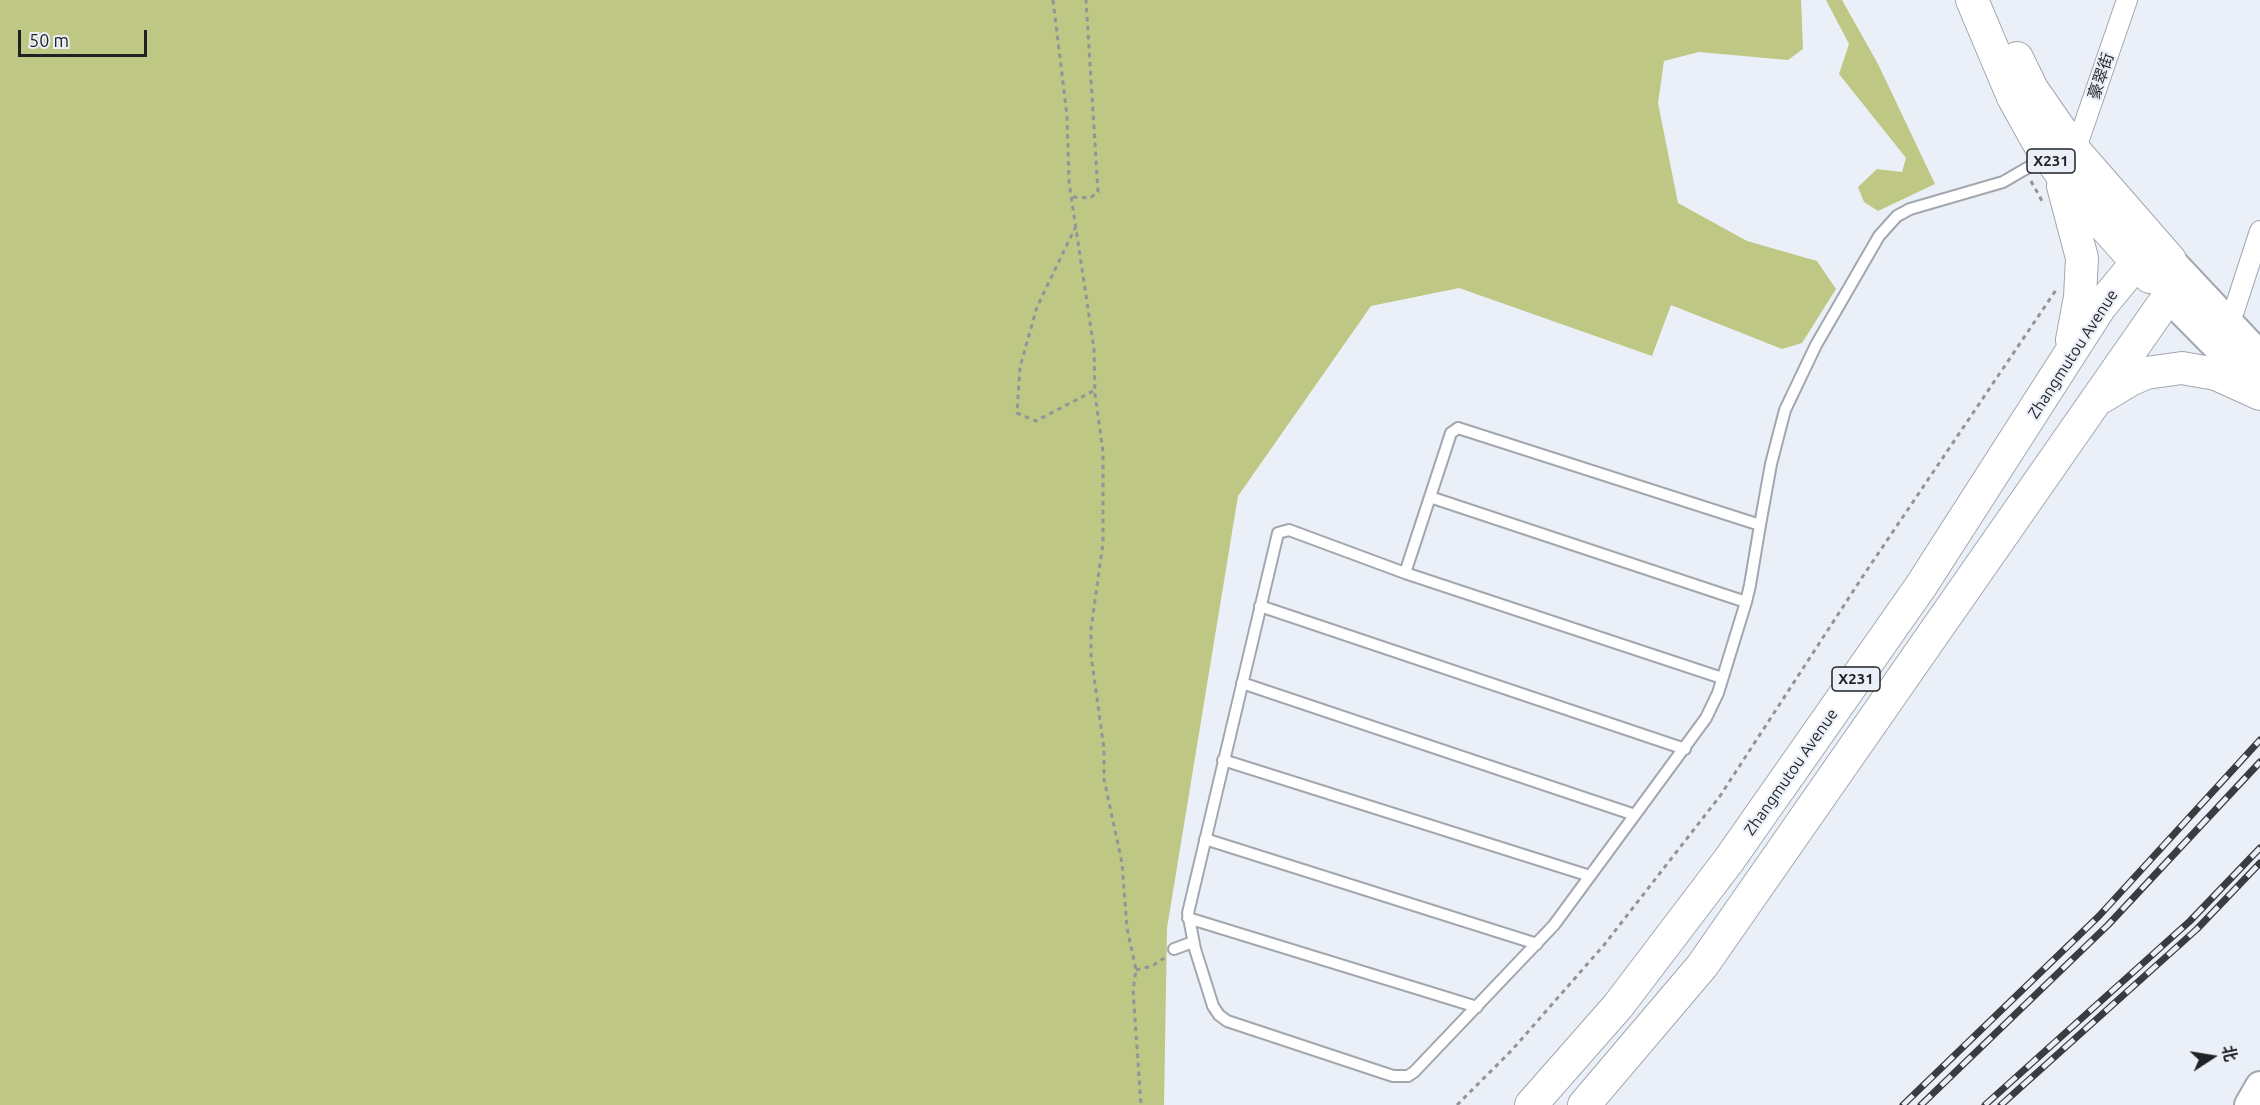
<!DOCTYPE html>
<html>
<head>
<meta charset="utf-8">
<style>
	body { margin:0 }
	#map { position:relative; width:2260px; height:1105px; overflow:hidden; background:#ebf0f8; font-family:Ubuntu,"Noto Sans SC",sans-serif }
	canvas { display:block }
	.north { position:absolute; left:2182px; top:1027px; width:60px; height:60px; -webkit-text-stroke:4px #ebf0f8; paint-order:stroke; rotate:78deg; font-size:16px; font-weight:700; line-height:24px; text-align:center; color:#1f2124 }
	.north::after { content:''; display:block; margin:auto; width:21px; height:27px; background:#1f2124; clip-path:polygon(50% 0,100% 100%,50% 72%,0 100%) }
	.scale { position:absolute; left:18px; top:30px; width:129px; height:27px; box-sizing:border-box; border:3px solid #1f2124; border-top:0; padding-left:8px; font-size:18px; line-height:21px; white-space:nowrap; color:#1f2124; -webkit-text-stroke:4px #ebf0f8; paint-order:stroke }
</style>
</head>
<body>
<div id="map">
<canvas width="2260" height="1105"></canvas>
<div class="north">北</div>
<div class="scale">50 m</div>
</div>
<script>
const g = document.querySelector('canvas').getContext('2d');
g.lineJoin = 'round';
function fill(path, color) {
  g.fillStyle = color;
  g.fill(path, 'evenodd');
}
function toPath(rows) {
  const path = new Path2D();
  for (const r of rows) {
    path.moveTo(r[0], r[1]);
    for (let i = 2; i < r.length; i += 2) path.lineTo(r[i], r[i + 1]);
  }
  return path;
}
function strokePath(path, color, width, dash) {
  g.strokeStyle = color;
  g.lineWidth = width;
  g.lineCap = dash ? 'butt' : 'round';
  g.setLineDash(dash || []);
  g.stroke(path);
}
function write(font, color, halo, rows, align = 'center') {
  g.font = font + ' Ubuntu,"Noto Sans SC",sans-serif';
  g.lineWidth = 4.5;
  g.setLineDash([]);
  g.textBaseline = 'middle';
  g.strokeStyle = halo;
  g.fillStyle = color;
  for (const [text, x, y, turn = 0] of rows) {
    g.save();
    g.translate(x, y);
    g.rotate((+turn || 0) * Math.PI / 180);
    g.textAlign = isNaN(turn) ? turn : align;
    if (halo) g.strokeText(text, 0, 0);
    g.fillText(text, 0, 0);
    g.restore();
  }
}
fill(toPath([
	[0,0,1801,0,1803,49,1788,60,1699,52,1664,61,1658,103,1678,203,1747,241,1817,261,1836,289,1802,343,1782,349,1671,305,1652,356,1459,288,1371,306,1238,496,1167,928,1164,1105,0,1105],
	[1826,0,1842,0,1878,64,1935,184,1878,211,1864,202,1858,187,1877,169,1902,172,1906,158,1839,74,1849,44]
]), '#bec783');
const lane = toPath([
	[1430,497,1746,602],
	[1760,525,1458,428,1451,433,1405,573,1289,530,1278,533,1188,913,1195,949,1213,1006,1219,1015,1227,1021,1393,1076,1408,1076,1414,1072,1554,925,1706,718,1718,693,1746,602,1750,585,1760,525,1771,464,1785,410,1816,345,1879,236,1897,216,1910,209,2003,182,2046,157],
	[1405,573,1722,678],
	[1260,606,1685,749],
	[1242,683,1635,815],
	[1223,760,1590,876],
	[1205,839,1537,944],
	[1188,918,1477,1007],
	[1174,949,1193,942]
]);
const street = toPath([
	[2075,151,2127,0],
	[2234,311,2260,231]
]);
const secondary = toPath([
	[2170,260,2260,356],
	[2168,297,2260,390],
	[2249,1105,2260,1086]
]);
const primary = toPath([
	[1972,0,2013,97,2038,142,2076,194,2150,277],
	[2017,58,2032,89,2075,151,2170,260],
	[2063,186,2082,258,2080,297,2072,340],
	[2102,397,2130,380,2146,373,2182,368,2216,374,2260,394],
	[1531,1105,1618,1006,1729,860,1921,586,2100,307,2137,262,2170,260],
	[1584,1105,1702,966,2168,297,2170,260]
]);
strokePath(lane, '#a2a7ae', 14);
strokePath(street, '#a2a7ae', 22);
strokePath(secondary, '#a2a7ae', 32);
strokePath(primary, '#a2a7ae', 34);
strokePath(toPath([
	[1053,0,1067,116,1069,182,1094,349,1095,394,1103,452,1103,543,1091,629,1091,655,1104,749,1104,779,1122,863,1127,928,1136,970,1133,990,1141,1105],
	[2031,181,2042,201],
	[1073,197,1090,198,1098,192,1086,0],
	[1076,226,1037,307,1020,367,1017,413,1036,421,1095,390],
	[1136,970,1152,966,1164,958],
	[1457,1105,1512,1050,1604,945,1720,796,1863,576,2056,290]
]), '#91959a', 3, [4.5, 4.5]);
strokePath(lane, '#fff', 10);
strokePath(street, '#fff', 20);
strokePath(secondary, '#fff', 28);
strokePath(primary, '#fff', 32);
const rail = toPath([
	[1903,1105,2099,916,2260,740],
	[1921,1105,2108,925,2260,762],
	[1985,1105,2190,921,2260,848],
	[2001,1105,2197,929,2260,863]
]);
strokePath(rail, '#3a3d40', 7);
strokePath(rail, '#ebf0f8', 4.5, [14]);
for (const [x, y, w] of [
	[2051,161,48],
	[1856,679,48]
]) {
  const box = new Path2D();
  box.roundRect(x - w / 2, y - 12, w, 24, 4.5);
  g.fillStyle = '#ebf0f8';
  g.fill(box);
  strokePath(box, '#1f2124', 1.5);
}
write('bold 15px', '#1f2124', null, [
	["X231",2051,161],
	["X231",1856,679]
]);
write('16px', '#1f2124', '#ebf0f8', [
	["豪翠街",2101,76,-71],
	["Zhangmutou Avenue",2073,354,-57],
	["Zhangmutou Avenue",1791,772,-55]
]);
</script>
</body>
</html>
